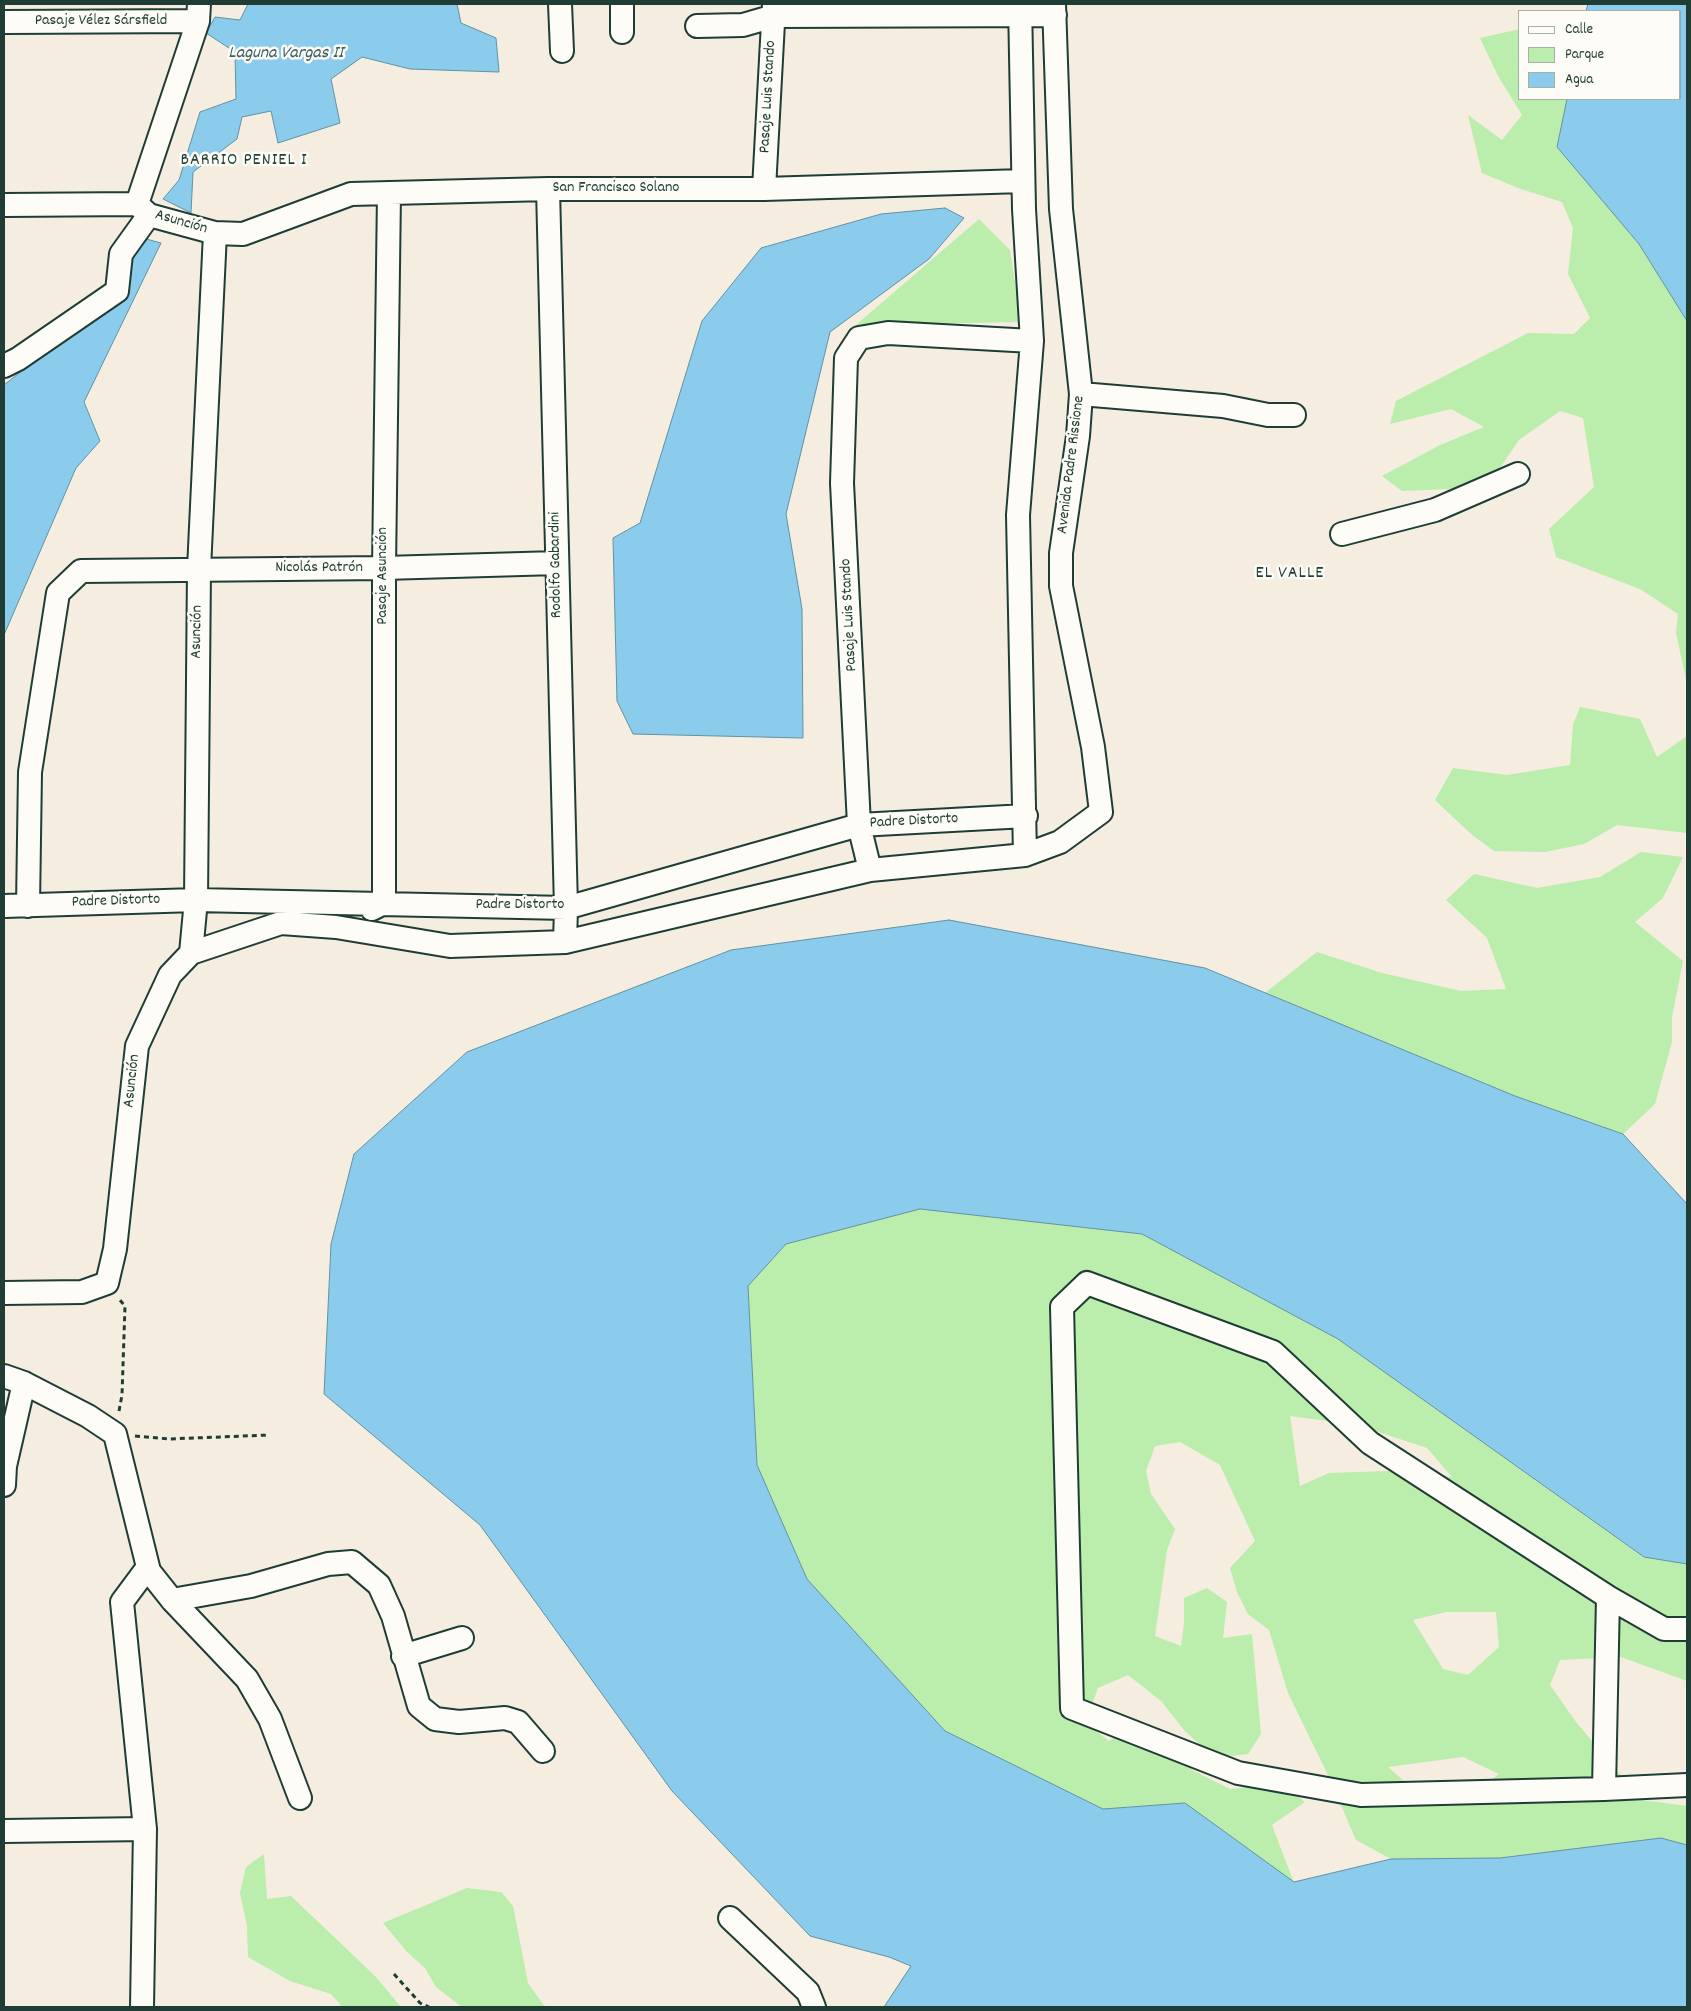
<!DOCTYPE html>
<html>
<head>
<meta charset="utf-8">
<style>
	body { margin:0 }
	#map { position:relative; width:1691px; height:2011px; overflow:hidden; background:#f4ede0; font-family:Dekko,sans-serif }
	canvas { display:block }
	.frame { position:absolute; inset:0; border:5px solid #1f3d34; pointer-events:none }
	.legend { position:absolute; left:1518px; top:10px; width:162px; height:90px; box-sizing:border-box; background:#fdfcf7; border:1px solid #a4b0a9; margin:0; padding:6px 9px; list-style:none; font-size:15px; color:#1f3d34 }
	.legend li { display:flex; align-items:center; gap:10px; height:25px }
	.legend b { width:25px; border:1px solid #a4b0a9 }
</style>
</head>
<body>
<div id="map">
<canvas width="1691" height="2011"></canvas>
<div class="frame"></div>
<ul class="legend">
<li><b style="height:6px;background:#fdfcf7"></b>Calle</li>
<li><b style="height:14px;background:#bbedac"></b>Parque</li>
<li><b style="height:14px;background:#8bcbec"></b>Agua</li>
</ul>
</div>
<script>
const g = document.querySelector('canvas').getContext('2d');
g.lineJoin = 'round';
function fill(path, color) {
  g.fillStyle = color;
  g.fill(path, 'evenodd');
}
function toPath(rows) {
  const path = new Path2D();
  for (const r of rows) {
    path.moveTo(r[0], r[1]);
    for (let i = 2; i < r.length; i += 2) path.lineTo(r[i], r[i + 1]);
  }
  return path;
}
function strokePath(path, color, width, dash) {
  g.strokeStyle = color;
  g.lineWidth = width;
  g.lineCap = dash ? 'butt' : 'round';
  g.setLineDash(dash || []);
  g.stroke(path);
}
function write(font, color, halo, rows, align = 'center') {
  g.font = font + ' Dekko,sans-serif';
  g.lineWidth = 5;
  g.setLineDash([]);
  g.textBaseline = 'middle';
  g.strokeStyle = halo;
  g.fillStyle = color;
  for (const [text, x, y, turn = 0] of rows) {
    g.save();
    g.translate(x, y);
    g.rotate((+turn || 0) * Math.PI / 180);
    g.textAlign = isNaN(turn) ? turn : align;
    if (halo) g.strokeText(text, 0, 0);
    g.fillText(text, 0, 0);
    g.restore();
  }
}
fill(toPath([
	[1520,29,1520,99,1567,99,1557,147,1639,244,1687,321,1687,684,1676,633,1678,614,1640,589,1556,557,1549,529,1594,487,1583,418,1560,411,1519,440,1491,481,1451,489,1402,491,1382,476,1440,445,1484,427,1451,409,1390,424,1396,401,1528,333,1574,334,1590,318,1568,274,1573,228,1562,202,1518,188,1482,173,1468,115,1502,140,1522,115,1498,76,1480,38],
	[979,219,1010,250,1021,322,856,325],
	[1580,707,1640,719,1657,757,1687,736,1687,833,1617,825,1584,844,1545,852,1494,851,1471,834,1435,800,1453,768,1507,775,1570,765,1573,725],
	[1641,852,1683,857,1663,898,1635,922,1683,961,1672,1017,1672,1042,1655,1104,1623,1134,1515,1096,1265,993,1317,952,1382,973,1461,991,1506,989,1487,938,1446,900,1474,874,1537,888,1600,877],
	[920,1209,1142,1234,1338,1339,1643,1557,1687,1564,1687,1681,1621,1657,1560,1660,1550,1685,1576,1722,1642,1800,1687,1806,1687,1845,1661,1838,1499,1858,1391,1859,1356,1840,1327,1773,1288,1693,1269,1630,1248,1614,1237,1592,1230,1568,1255,1541,1220,1465,1180,1442,1155,1446,1146,1471,1151,1494,1175,1529,1167,1550,1155,1636,1181,1646,1184,1624,1184,1598,1207,1588,1227,1602,1223,1638,1252,1634,1261,1734,1248,1754,1214,1758,1185,1731,1161,1701,1128,1675,1098,1688,1085,1723,1109,1741,1137,1721,1163,1732,1192,1770,1230,1789,1283,1784,1305,1802,1272,1825,1294,1883,1185,1803,1103,1809,945,1731,807,1579,757,1465,748,1286,786,1244],
	[1290,1416,1357,1425,1427,1448,1452,1477,1387,1471,1329,1473,1300,1486],
	[1446,1612,1496,1612,1499,1647,1468,1675,1443,1669,1413,1620],
	[1463,1757,1499,1774,1470,1796,1423,1798,1388,1767],
	[264,1854,267,1899,291,1896,375,1976,401,2007,340,2007,340,2004,331,1994,290,1981,248,1957,247,1926,240,1893,246,1867],
	[467,1888,501,1892,513,1906,528,1983,545,2007,462,2007,436,1987,425,1968,407,1952,383,1923]
]), '#bbedac');
const water = toPath([
	[248,4,457,4,461,23,496,38,499,72,410,69,362,57,331,79,340,123,278,143,271,111,242,117,237,139,193,172,191,213,163,199,179,180,200,112,236,99,235,52,206,33,215,17,240,20,248,4],
	[1588,4,1687,4,1687,321,1639,244,1557,147,1567,99,1680,99,1680,11,1586,11,1588,4],
	[945,208,964,218,929,259,830,332,786,514,802,609,803,738,633,734,617,701,613,538,640,523,702,321,761,248,881,214,945,208],
	[139,237,161,243,84,402,100,441,76,468,4,635,4,385,122,291,139,237],
	[949,920,1205,968,1515,1096,1623,1134,1687,1204,1687,1564,1644,1557,1338,1339,1142,1234,920,1209,786,1244,748,1286,757,1465,807,1579,945,1731,1103,1809,1185,1803,1294,1882,1391,1859,1500,1858,1661,1838,1687,1845,1687,2007,884,2007,911,1966,889,1957,810,1936,672,1791,480,1525,324,1394,331,1244,354,1154,467,1052,731,950,949,920]
]);
fill(water, '#8bcbec');
strokePath(water, '#6092a2', 1);
const minor = toPath([
	[560,4,562,51],
	[1020,4,1024,209,1032,341,1018,515,1025,855],
	[4,22,198,21],
	[697,26,743,25,774,16,1055,15],
	[622,32,622,4],
	[548,189,566,908,565,942],
	[764,189,774,4],
	[137,204,149,215,215,233,243,234,351,194,548,189,764,189,1023,181],
	[137,204,198,21,199,4],
	[4,205,137,204],
	[4,366,18,359,117,291,121,254,149,215],
	[1081,394,1223,406,1268,415,1294,415],
	[1342,534,1435,510,1518,474],
	[870,870,859,825,842,483,846,358,859,338,888,333,1032,341],
	[4,906,196,900,566,908,859,825,1026,816],
	[28,906,30,772,58,593,81,571,384,568,557,563],
	[372,909,384,903,384,568,389,193],
	[191,953,281,923,336,927,450,946,565,942,870,870,1025,855,1060,842,1101,812,1093,747,1061,586,1061,553,1078,436,1081,394,1061,209,1054,4],
	[4,1293,82,1292,107,1283,115,1249,137,1046,170,975,191,953,196,900,199,569,215,233],
	[4,1376,24,1383,88,1416,115,1434,149,1571,172,1600,247,1679,270,1719,300,1798],
	[4,1485,5,1466,24,1383],
	[172,1600,251,1586,328,1564,352,1562,379,1585,393,1616,419,1706,435,1719,459,1722,505,1718,518,1722,543,1751],
	[1687,1629,1664,1629,1608,1597,1370,1443,1273,1352,1087,1283,1062,1307,1072,1708,1238,1773,1361,1795,1604,1789,1687,1785],
	[403,1656,462,1638],
	[1604,1789,1608,1597],
	[4,1831,145,1829],
	[730,1918,808,1992,814,2007],
	[142,2007,145,1829,122,1602,148,1567]
]);
strokePath(minor, '#1f3d34', 26);
strokePath(toPath([
	[119,1411,122,1395,125,1306,119,1299],
	[135,1436,169,1439,269,1435],
	[394,1974,420,2003,429,2007]
]), '#1f3d34', 3, [5, 4]);
strokePath(minor, '#fdfcf7', 22);
write('16px', '#1f3d34', '#fdfcf7', [
	["Pasaje Vélez Sársfield",101,22],
	["Pasaje Luis Stando",769,97,-87],
	["San Francisco Solano",616,189],
	["Asunción",181,223,16],
	["Avenida Padre Rissione",1072,465,-83],
	["Rodolfo Gabardini",557,565,-91],
	["Nicolás Patrón",319,569],
	["Pasaje Asunción",384,576,-90],
	["Pasaje Luis Stando",850,615,-93],
	["Asunción",198,632,-89],
	["Padre Distorto",914,822,-3],
	["Padre Distorto",116,902,-2],
	["Padre Distorto",520,906],
	["Asunción",133,1081,-84]
]);
write('italic 18px', '#3a6062', '#fdfcf7', [
	["Laguna Vargas II",286,55]
]);
g.letterSpacing = '1px';
write('18px', '#1f3d34', '#fdfcf7', [
	["BARRIO PENIEL I",244,162],
	["EL VALLE",1290,575]
]);
g.letterSpacing = '0px';
</script>
</body>
</html>
